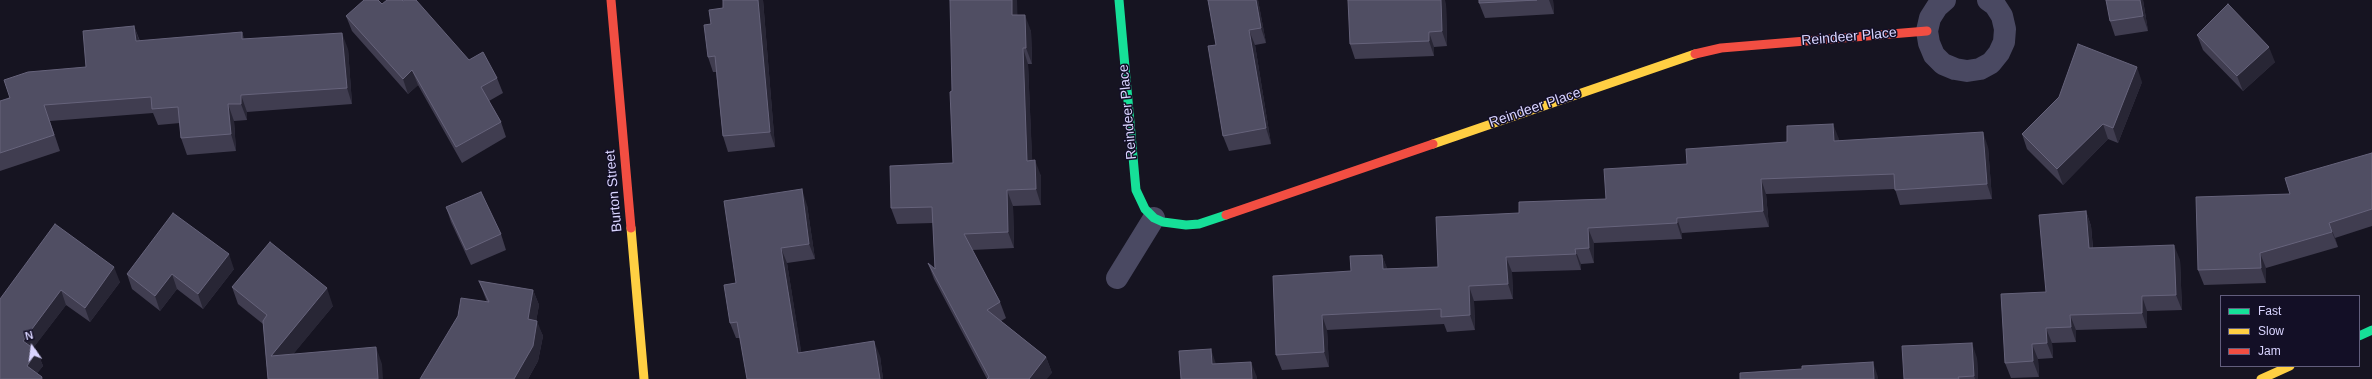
<!DOCTYPE html>
<html>
<head>
<meta charset="utf-8">
<style>
	body { margin:0 }
	#map { position:relative; width:2372px; height:379px; overflow:hidden; background:#161421; font-family:Helvetica,sans-serif }
	canvas { display:block }
	.legend { position:absolute; left:2220px; top:295px; width:140px; height:72px; box-sizing:border-box; background:#130f26; border:1px solid #625e7d; margin:0; padding:5px 7px; list-style:none; font-size:12px; color:#d9d4ff }
	.legend li { display:flex; align-items:center; gap:8px; height:20px }
	.legend b { width:20px; border:1px solid #625e7d }
	.north { position:absolute; left:12px; top:327px; width:40px; height:40px; -webkit-text-stroke:3px #130f26; paint-order:stroke; rotate:346deg; font-size:11px; font-weight:700; line-height:16px; text-align:center; color:#d9d4ff }
	.north::after { content:''; display:block; margin:auto; width:14px; height:18px; background:#d9d4ff; clip-path:polygon(50% 0,100% 100%,50% 72%,0 100%) }
</style>
</head>
<body>
<div id="map">
<canvas width="2372" height="379"></canvas>
<ul class="legend">
<li><b style="height:5px;background:#16e098"></b>Fast</li>
<li><b style="height:5px;background:#ffcf43"></b>Slow</li>
<li><b style="height:5px;background:#f24e42"></b>Jam</li>
</ul>
<div class="north">N</div>
</div>
<script>
const g = document.querySelector('canvas').getContext('2d');
g.lineJoin = 'round';
function toPath(rows) {
  const path = new Path2D();
  for (const r of rows) {
    path.moveTo(r[0], r[1]);
    for (let i = 2; i < r.length; i += 2) path.lineTo(r[i], r[i + 1]);
  }
  return path;
}
function strokePath(path, color, width, dash) {
  g.strokeStyle = color;
  g.lineWidth = width;
  g.lineCap = dash ? 'butt' : 'round';
  g.setLineDash(dash || []);
  g.stroke(path);
}
function fill(path, color) {
  g.fillStyle = color;
  g.fill(path, 'evenodd');
}
function write(font, color, halo, rows, align = 'center') {
  g.font = font + ' Helvetica,sans-serif';
  g.lineWidth = 3;
  g.setLineDash([]);
  g.textBaseline = 'middle';
  g.strokeStyle = halo;
  g.fillStyle = color;
  for (const [text, x, y, turn = 0] of rows) {
    g.save();
    g.translate(x, y);
    g.rotate((+turn || 0) * Math.PI / 180);
    g.textAlign = isNaN(turn) ? turn : align;
    if (halo) g.strokeText(text, 0, 0);
    g.fillText(text, 0, 0);
    g.restore();
  }
}
strokePath(toPath([
	[1945,0,1937,7,1930,18,1927,31,1929,43,1934,55,1943,64,1955,69,1967,71,1980,69,1991,63,1999,53,2004,42,2005,29,2002,16,1995,5,1988,0],
	[1117,278,1154,218]
]), '#4a4962', 22);
strokePath(toPath([
	[1119,0,1136,190,1145,209,1154,218,1163,222,1186,225,1199,224,1226,215],
	[2359,336,2372,330]
]), '#16e098', 9);
strokePath(toPath([
	[1433,144,1695,54],
	[631,228,644,379],
	[2261,379,2290,366]
]), '#ffcf43', 9);
strokePath(toPath([
	[611,0,631,228],
	[1695,54,1721,48,1927,31],
	[1226,215,1433,144]
]), '#f24e42', 9);
fill(toPath([
	[723,0,763,0,775,147,728,152,723,136,716,72,713,72,708,57,711,24,723,8],
	[1208,0,1258,0,1266,43,1255,45,1271,144,1229,151,1223,136,1216,45],
	[1479,0,1553,0,1554,14,1485,18,1479,3],
	[2143,0,2148,31,2115,36,2110,21],
	[382,4,497,78,503,93,489,101,501,122,506,137,462,163,418,85,408,94,352,31,346,16],
	[1446,4,1447,46,1434,47,1434,56,1355,59,1350,44],
	[1018,15,1031,31,1032,64,1028,64,1032,160,1041,176,1041,205,1013,206,1014,248,972,250,1000,302,1006,318,1001,321,1046,357,1052,373,987,379,934,279,928,263,935,269,933,223,897,224,891,208,953,163,952,91],
	[134,26,140,41,242,32,244,39,348,49,352,104,247,112,247,120,234,121,236,151,187,155,181,138,180,123,158,125,153,113,50,121,60,151,0,171,0,101,86,67],
	[2197,35,2275,62,2243,91,2203,50],
	[2142,82,2118,143,2108,139,2063,185,2027,149,2022,134],
	[1839,139,1839,141,1988,147,1992,199,1900,205,1895,189,1766,194,1769,227,1682,233,1682,239,1594,243,1594,263,1581,264,1581,270,1512,272,1513,299,1474,301,1475,330,1447,332,1444,324,1327,330,1329,367,1282,370,1276,355,1382,255,1387,269,1438,267,1519,213,1606,199,1687,164],
	[2372,153,2372,226,2335,238,2338,247,2266,268,2266,283,2204,285,2198,270,2290,194],
	[807,205,815,259,787,263,801,352,880,356,883,379,747,379,740,338,736,338,730,323,736,283],
	[446,207,501,234,506,250,471,265,451,222],
	[2086,211,2091,226,2093,248,2180,260,2182,310,2147,311,2147,328,2076,330,2076,342,2052,343,2053,358,2038,359,2039,377,2011,378,2005,363,2046,292],
	[55,224,120,282,90,322,66,305,33,348,37,351,43,366,37,373,42,377,43,379,0,379],
	[234,269,203,309,177,289,160,311,132,289,127,274],
	[479,281,533,290,539,305,536,321,543,336,538,361,528,379,420,379,487,302],
	[232,287,333,306,293,354,382,364,268,379,263,324,238,304],
	[1977,358,1978,379,1904,379]
]), '#403d50');
fill(toPath([
	[758,0,763,0,775,147,770,132],
	[1012,0,1017,0,1018,31,1012,15],
	[1256,0,1258,0,1266,43,1261,28],
	[1441,0,1445,0,1446,4,1447,46,1442,31],
	[1549,0,1553,0,1554,14],
	[2140,0,2143,0,2148,31,2143,16],
	[1025,15,1031,31,1032,64,1026,48],
	[134,26,140,43,136,41],
	[1249,30,1255,45,1271,144,1266,128],
	[242,32,248,48,242,39],
	[1429,32,1434,47,1434,56,1429,41],
	[342,33,348,49,352,104,347,88],
	[2269,47,2275,62,2243,91,2237,76],
	[1023,48,1028,64,1033,177,1027,161],
	[2137,67,2142,82,2118,143,2113,128],
	[412,70,418,85,408,94,403,79],
	[241,95,247,112,247,120,241,104],
	[228,104,234,121,236,151,231,134],
	[1833,124,1839,139,1839,156,1834,141],
	[2103,124,2108,139,2063,185,2057,169],
	[1983,132,1988,147,1992,199,1987,184],
	[1035,160,1041,176,1041,205,1036,189],
	[1761,179,1766,194,1769,227,1763,211],
	[802,189,807,205,815,259,809,244],
	[1007,190,1013,206,1014,248,1008,232],
	[2086,211,2091,226,2094,264,2089,248],
	[1677,218,1682,233,1682,239,1677,223],
	[2329,223,2335,238,2338,247,2332,232],
	[1588,228,1594,243,1594,263,1589,248],
	[2174,245,2180,260,2182,310,2176,295],
	[781,248,787,263,804,368,798,353],
	[1575,249,1581,264,1581,270,1576,254],
	[2260,253,2266,268,2266,283,2261,268],
	[229,254,234,269,203,309,198,294],
	[1382,255,1388,270,1383,269],
	[1506,257,1512,272,1513,299,1508,284],
	[114,267,120,282,90,322,85,308],
	[172,274,177,289,160,311,155,296],
	[1469,286,1474,301,1475,330,1470,315],
	[327,288,333,306,277,374,271,356],
	[61,290,66,305,28,355,23,341],
	[533,290,539,305,534,334,528,319],
	[2142,296,2147,311,2147,328,2142,313],
	[1322,315,1327,330,1329,367,1324,352],
	[2070,315,2076,330,2076,342,2071,327],
	[537,321,543,336,538,361,528,379,514,379],
	[2046,328,2052,343,2053,358,2047,343],
	[874,341,880,356,883,379,880,379],
	[1972,343,1977,358,1978,379,1975,379,1974,376],
	[2032,344,2038,359,2039,377,2033,361],
	[376,347,382,364,383,379,378,379],
	[1211,349,1216,364,1212,364],
	[37,351,43,366,33,379,27,366],
	[1046,357,1052,373,1047,379,1029,379],
	[1251,362,1257,377,1257,379,1252,379],
	[1873,362,1878,377,1878,379,1874,379]
]), '#282635');
const building = toPath([
	[364,0,378,0,382,4,387,0,402,0,403,1,405,0,416,0,469,60,483,52,497,78,481,87,501,122,456,147,412,70,403,79,346,16,364,0],
	[723,0,758,0,770,132,723,136,715,56,708,57,704,25,711,24,709,10,723,8,723,0],
	[950,0,1012,0,1012,15,1025,15,1026,48,1023,48,1027,161,1035,160,1036,189,1007,190,1008,232,964,234,1000,302,987,310,1046,357,1029,379,987,379,989,377,928,263,935,269,932,207,891,208,890,166,953,163,950,92,952,91,950,0],
	[1208,0,1256,0,1261,28,1249,30,1266,128,1223,136,1208,46,1216,45,1208,0],
	[1348,0,1441,0,1442,31,1429,32,1429,41,1350,44,1348,0],
	[1479,0,1537,0,1479,3,1479,0],
	[2106,0,2140,0,2143,16,2110,21,2106,0],
	[2228,4,2269,47,2237,76,2197,35,2228,4],
	[134,26,136,41,242,32,242,39,342,33,347,88,241,95,241,104,228,104,231,134,181,138,178,107,152,109,151,97,44,105,54,135,0,153,0,101,10,98,4,80,28,72,86,67,83,31,134,26],
	[2078,44,2137,67,2113,128,2103,124,2057,169,2022,134,2059,97,2078,44],
	[1833,124,1834,141,1983,132,1987,184,1895,190,1894,174,1761,179,1763,211,1677,218,1677,223,1588,228,1589,248,1575,249,1576,254,1506,257,1508,284,1469,286,1470,315,1441,317,1441,309,1322,315,1324,352,1276,355,1273,276,1351,271,1350,256,1382,255,1383,269,1438,267,1436,217,1519,213,1519,202,1606,199,1604,169,1687,164,1686,149,1787,142,1787,126,1833,124],
	[2372,153,2372,209,2329,223,2332,232,2260,253,2261,268,2198,270,2196,197,2290,194,2285,178,2372,153],
	[802,189,809,244,781,248,798,353,874,341,880,379,747,379,737,322,730,323,724,285,736,283,724,201,802,189],
	[481,192,501,234,466,250,446,207,481,192],
	[2086,211,2089,248,2174,245,2176,295,2142,296,2142,313,2070,315,2071,327,2046,328,2047,343,2032,344,2033,361,2005,363,2001,294,2046,292,2039,215,2086,211],
	[173,213,229,254,198,294,172,274,155,296,127,274,173,213],
	[55,224,114,267,85,308,61,290,23,341,37,351,27,366,42,377,41,379,0,379,0,299,55,224],
	[270,242,327,288,271,356,376,347,378,379,268,379,263,321,267,315,232,287,270,242],
	[479,281,533,290,528,319,537,321,533,346,514,379,420,379,458,316,461,298,489,302,479,281],
	[1972,343,1974,376,1958,377,1959,379,1904,379,1902,346,1972,343],
	[1211,349,1212,364,1251,362,1252,379,1181,379,1179,351,1211,349],
	[1873,362,1874,379,1740,379,1740,373,1802,369,1802,366,1873,362]
]);
fill(building, '#504e63');
strokePath(building, '#66637b', 1);
write('14px', '#d9d4ff', '#130f26', [
	["Reindeer Place",1849,37,-5],
	["Reindeer Place",1535,108,-19],
	["Reindeer Place",1128,112,-95],
	["Burton Street",614,191,-95]
]);
</script>
</body>
</html>
